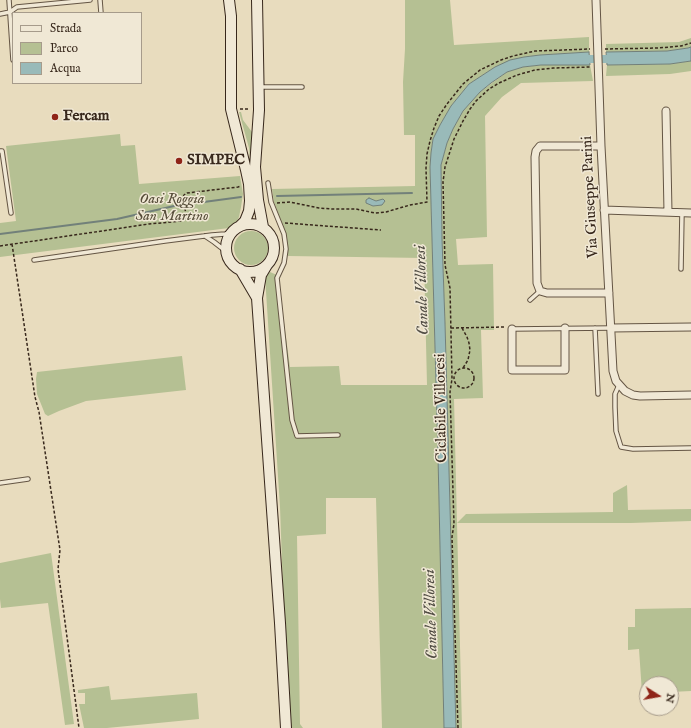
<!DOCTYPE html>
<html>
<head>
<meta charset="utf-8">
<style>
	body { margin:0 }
	#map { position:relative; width:691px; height:728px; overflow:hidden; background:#e8dcbe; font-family:"IM FELL English",serif }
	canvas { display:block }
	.legend { position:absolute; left:12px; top:12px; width:130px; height:72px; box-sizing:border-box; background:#f0e8d5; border:1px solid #a69b8b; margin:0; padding:5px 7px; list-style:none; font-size:12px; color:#38281c }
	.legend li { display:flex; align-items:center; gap:8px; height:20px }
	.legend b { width:20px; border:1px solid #a69b8b }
	.north { position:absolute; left:639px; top:676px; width:40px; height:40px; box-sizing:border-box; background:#f0e8d5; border:1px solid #a69b8b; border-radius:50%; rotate:101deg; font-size:11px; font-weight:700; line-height:16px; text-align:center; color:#38281c }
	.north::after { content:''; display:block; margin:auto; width:14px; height:18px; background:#8f2418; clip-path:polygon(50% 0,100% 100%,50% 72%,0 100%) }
</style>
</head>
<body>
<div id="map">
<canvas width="691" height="728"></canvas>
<ul class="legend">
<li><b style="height:5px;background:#f0e8d5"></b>Strada</li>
<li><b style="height:11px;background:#b5c093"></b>Parco</li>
<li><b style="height:11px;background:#99bab9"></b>Acqua</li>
</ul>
<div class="north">N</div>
</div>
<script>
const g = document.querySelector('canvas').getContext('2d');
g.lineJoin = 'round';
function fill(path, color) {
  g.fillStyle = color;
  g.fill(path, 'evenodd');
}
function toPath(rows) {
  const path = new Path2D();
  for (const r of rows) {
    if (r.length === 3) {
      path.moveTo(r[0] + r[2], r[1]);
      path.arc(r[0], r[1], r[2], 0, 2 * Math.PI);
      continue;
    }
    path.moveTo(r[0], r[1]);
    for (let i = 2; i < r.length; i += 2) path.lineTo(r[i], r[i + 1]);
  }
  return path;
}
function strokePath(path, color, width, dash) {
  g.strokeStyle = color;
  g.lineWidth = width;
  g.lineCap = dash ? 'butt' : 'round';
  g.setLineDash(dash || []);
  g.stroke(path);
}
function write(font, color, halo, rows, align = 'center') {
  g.font = font + ' "IM FELL English",serif';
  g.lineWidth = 3;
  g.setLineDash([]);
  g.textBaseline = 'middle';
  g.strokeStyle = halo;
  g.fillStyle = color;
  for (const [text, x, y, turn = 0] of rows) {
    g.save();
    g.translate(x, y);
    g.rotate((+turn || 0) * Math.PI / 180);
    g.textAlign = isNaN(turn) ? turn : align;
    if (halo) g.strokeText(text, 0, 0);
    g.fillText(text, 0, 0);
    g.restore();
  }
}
fill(toPath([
	[405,0,450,0,454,45,589,37,589,52,540,55,524,57,495,67,469,84,451,106,440,125,433,139,431,153,430,167,438,456,444,728,382,728,376,498,326,498,326,534,297,536,300,724,303,728,288,728,280,507,265,276,270,272,277,275,278,279,290,367,339,366,341,385,427,385,424,258,288,256,288,249,285,232,274,202,272,189,415,186,415,135,404,135,403,82,405,49],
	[691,38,691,47,688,48,667,51,606,52,606,44,679,42],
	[691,61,691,71,670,74,606,76,607,65,670,64],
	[541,65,590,65,593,81,521,83,502,97,485,116,487,237,456,239,458,265,493,264,494,330,481,330,483,398,454,399,457,523,466,514,613,512,613,493,627,485,628,510,691,509,691,521,631,523,457,523,462,728,456,728,445,323,442,239,441,165,447,143,453,129,463,111,480,92,507,72,523,67],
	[239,112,241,112,243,120,252,132,254,136,251,172,249,148],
	[120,134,121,146,135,145,139,184,240,176,243,194,241,207,239,217,236,223,229,228,0,257,0,223,16,221,6,146],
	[251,248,17],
	[182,356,186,390,86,401,59,411,48,416,45,414,37,394,36,379,37,372],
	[51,553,74,724,65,725,48,603,1,608,0,599,0,563],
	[691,608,691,691,671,692,671,684,647,684,647,693,642,693,639,649,628,650,628,627,635,627,635,609],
	[109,686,111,700,197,693,199,719,107,728,84,728,79,704,85,704,85,693,78,693,78,690]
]), '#b5c093');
const water = toPath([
	[691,47,691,61,670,64,607,65,606,52,667,51,688,48,691,47],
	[589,52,590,65,541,65,523,67,507,72,491,83,480,92,463,111,453,129,447,143,441,165,442,239,445,323,456,728,444,728,438,456,430,167,431,153,433,139,440,125,451,106,469,84,495,67,510,60,524,57,540,55,589,52],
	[369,198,376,201,383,199,385,201,382,205,373,206,366,203,366,200,369,198]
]);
fill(water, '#99bab9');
strokePath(water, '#72807a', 1);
strokePath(toPath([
	[277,196,412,193],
	[0,234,117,219,174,206,241,197]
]), '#72807a', 2);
strokePath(toPath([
	[580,59,617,59]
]), '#99bab9', 8);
const lane = toPath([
	[9,0,13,60],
	[100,0,101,13],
	[0,14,10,12,17,7,90,0],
	[259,87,302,87],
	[0,151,2,151,11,213],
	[268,183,271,202,284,234,286,249,284,263,277,278,292,420,297,436,338,435],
	[205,236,214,242,223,249,228,255],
	[34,260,165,241,212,235,225,234,232,233],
	[681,269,682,212],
	[530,300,540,291],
	[595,328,598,394],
	[512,329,611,328],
	[619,385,615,394,615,407,616,431,621,447,633,449,691,448],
	[0,483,28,479]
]);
const street = toPath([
	[596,0,601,146,613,371,616,381,625,391,633,395,640,396,691,395],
	[666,111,668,212],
	[601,146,540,146,536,151,535,157,537,283,540,291,547,293,609,293],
	[604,210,691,213],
	[611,328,691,327],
	[512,329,512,370,565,370,565,328]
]);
const secondary = toPath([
	[229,0,231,16,231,109,246,170,249,184,250,201,249,211,245,221,240,226],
	[257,0,259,110,255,167,258,200,263,227],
	[250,248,24],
	[267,265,261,275,257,298,280,623,286,728],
	[240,269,257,298]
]);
strokePath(lane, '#645544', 5.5);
strokePath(street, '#645544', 9);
strokePath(secondary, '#38281c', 12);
strokePath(toPath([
	[605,49,658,48,681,46,691,43],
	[240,109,250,109],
	[277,203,290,202,319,208,331,209,356,209,375,213,386,212,410,205,427,202,426,168,427,154,430,141,434,128,439,116,447,104,463,84,480,70,501,60,513,56,535,51,590,49],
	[285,223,381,230],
	[12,244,35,397,39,412,60,550,58,569,79,728],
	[0,246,149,224,182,221,185,218,186,214,183,199,184,195,187,193,238,187,241,186],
	[451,328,505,327],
	[462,328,467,337,469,343,470,350,468,360,463,368],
	[464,378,10],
	[458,728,452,537,454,524,450,392,452,379,450,288,445,265,443,182,445,167,454,139,463,121,470,109,476,101,489,89,499,83,517,75,535,70,553,68,591,67]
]), '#38281c', 1.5, [3, 2]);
strokePath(lane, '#f0e8d5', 3.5);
strokePath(street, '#f0e8d5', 7);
strokePath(secondary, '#f0e8d5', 10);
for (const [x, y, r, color] of [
	[55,117,4,"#8f2418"],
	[179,161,4,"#8f2418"]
]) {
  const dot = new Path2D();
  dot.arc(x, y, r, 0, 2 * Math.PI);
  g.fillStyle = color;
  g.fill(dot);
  strokePath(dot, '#f0e8d5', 1.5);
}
write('bold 15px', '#38281c', '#f0e8d5', [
	["Fercam",63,117],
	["SIMPEC",187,161]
], 'left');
write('15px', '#38281c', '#f0e8d5', [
	["Via Giuseppe Parini",591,197,-93],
	["Ciclabile Villoresi",442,408,-91]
]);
write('italic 15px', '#574e3a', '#f0e8d5', [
	["Oasi Roggia",172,200],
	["San Martino",172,217]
]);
write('italic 16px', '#504c43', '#f0e8d5', [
	["Canale Villoresi",423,290,-92],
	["Canale Villoresi",432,614,-92]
]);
</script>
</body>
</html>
